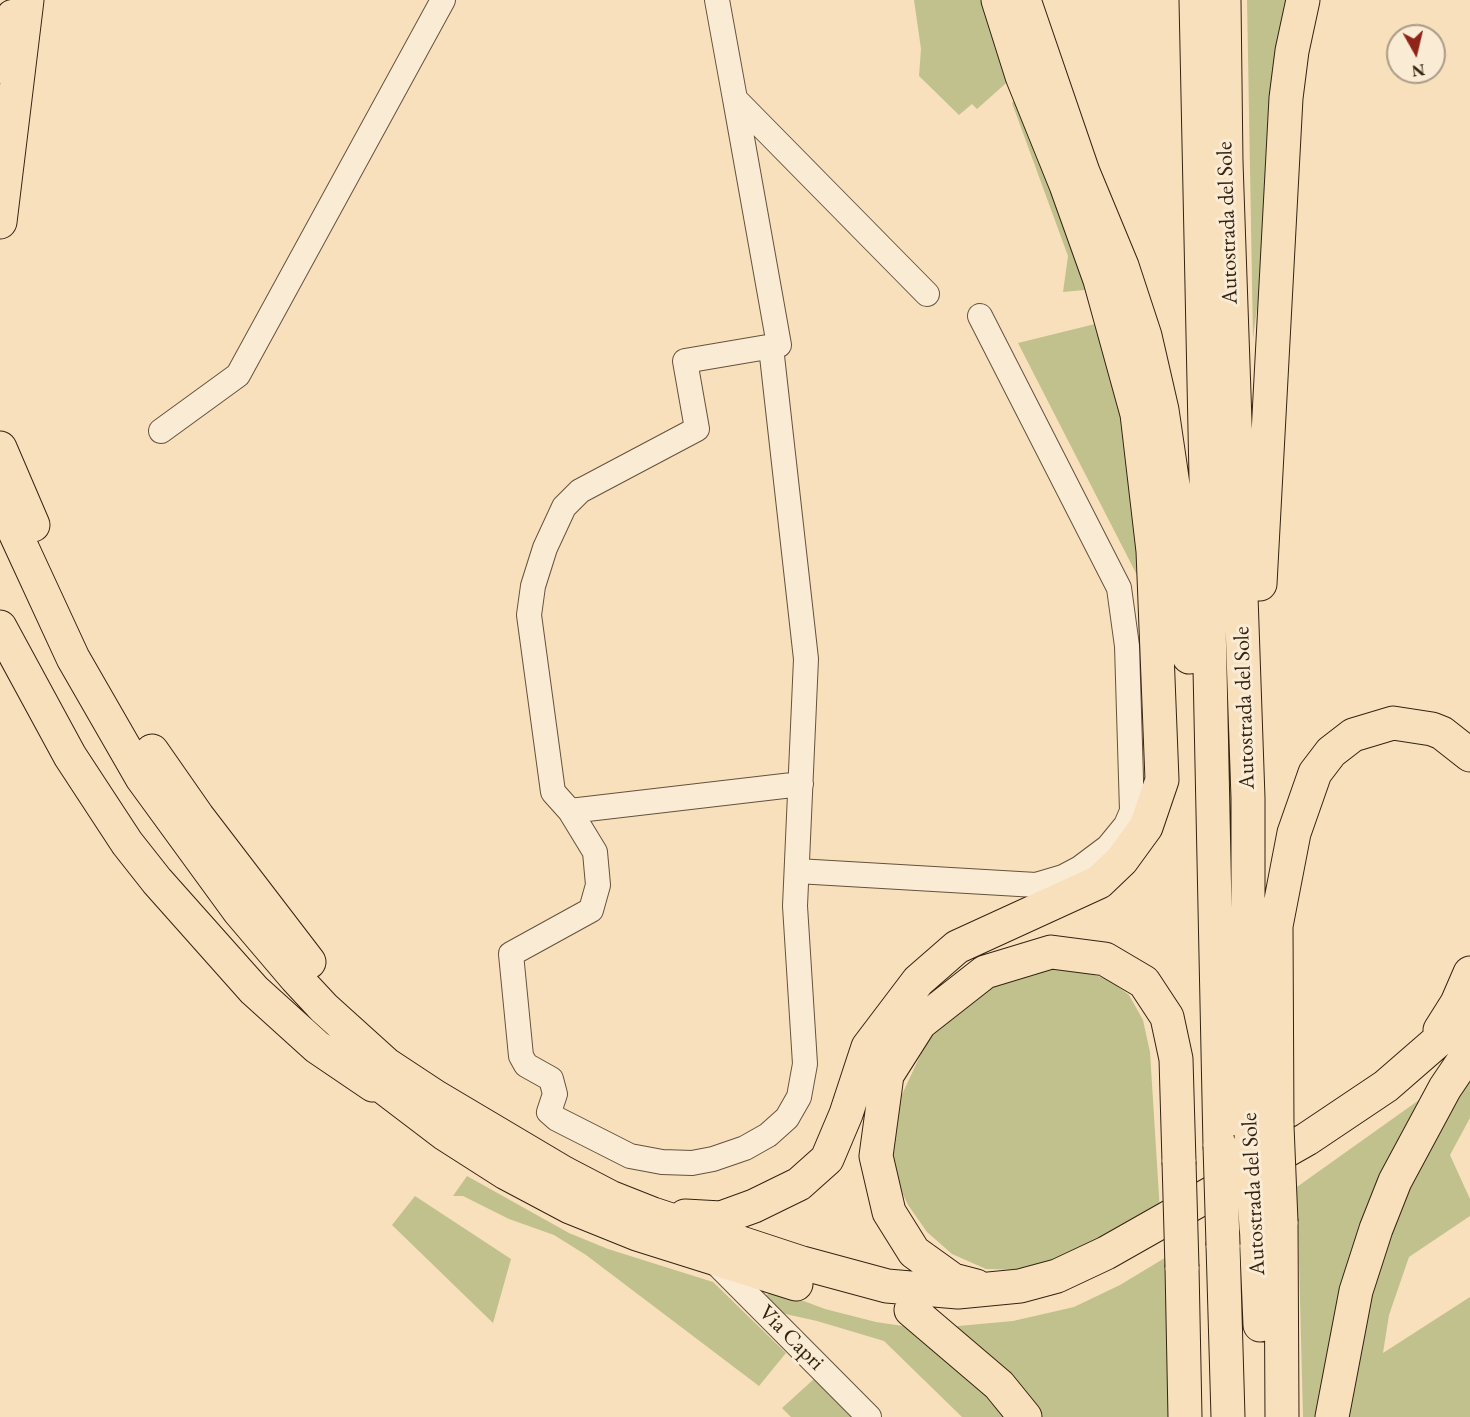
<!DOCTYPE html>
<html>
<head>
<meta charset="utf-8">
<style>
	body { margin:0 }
	#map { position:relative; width:1470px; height:1417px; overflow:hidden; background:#f8e0bd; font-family:"EB Garamond",serif }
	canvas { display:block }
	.north { position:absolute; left:1386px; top:24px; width:60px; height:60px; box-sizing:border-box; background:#faebd4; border:2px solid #ab9b86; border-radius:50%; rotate:172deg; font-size:16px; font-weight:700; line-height:24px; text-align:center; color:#342312 }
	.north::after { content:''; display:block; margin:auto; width:21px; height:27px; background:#8f2418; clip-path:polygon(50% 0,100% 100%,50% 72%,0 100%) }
</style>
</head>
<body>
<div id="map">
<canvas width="1470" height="1417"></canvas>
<div class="north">N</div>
</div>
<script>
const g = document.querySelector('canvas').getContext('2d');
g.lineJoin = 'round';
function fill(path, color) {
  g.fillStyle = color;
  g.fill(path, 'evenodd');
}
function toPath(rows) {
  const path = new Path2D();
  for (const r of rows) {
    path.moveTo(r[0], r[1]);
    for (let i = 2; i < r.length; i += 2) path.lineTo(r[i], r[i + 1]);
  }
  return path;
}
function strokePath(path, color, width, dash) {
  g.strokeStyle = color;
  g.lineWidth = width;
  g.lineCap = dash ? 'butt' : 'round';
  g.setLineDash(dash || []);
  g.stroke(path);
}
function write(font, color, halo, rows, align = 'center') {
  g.font = font + ' "EB Garamond",serif';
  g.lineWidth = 6;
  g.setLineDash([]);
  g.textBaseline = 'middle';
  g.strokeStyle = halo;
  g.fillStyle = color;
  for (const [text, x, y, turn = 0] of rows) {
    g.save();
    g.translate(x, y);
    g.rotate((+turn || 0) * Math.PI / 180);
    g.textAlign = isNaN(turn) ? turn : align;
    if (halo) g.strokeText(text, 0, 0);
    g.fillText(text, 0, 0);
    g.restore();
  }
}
fill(toPath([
	[914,0,988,0,1013,77,977,109,972,104,959,115,919,76,921,49],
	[1247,0,1289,0,1271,86,1258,300,1253,339],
	[1020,94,1127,412,1140,581,1018,343,1095,324,1085,290,1063,292,1068,256,1012,103],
	[1033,969,1073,969,1108,979,1129,995,1143,1020,1150,1052,1160,1212,1071,1254,1025,1270,986,1269,952,1254,927,1232,908,1205,896,1179,891,1143,898,1103,927,1041,955,1011,995,983],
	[1470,1069,1470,1118,1450,1155,1470,1199,1470,1216,1409,1257,1389,1315,1383,1353,1470,1297,1470,1417,1342,1417,1377,1250],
	[1419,1100,1423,1105,1327,1417,1303,1417,1298,1223,1294,1220,1294,1189],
	[467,1176,569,1233,608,1249,713,1282,786,1353,759,1386,586,1255,554,1235,509,1219,463,1196,453,1196],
	[415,1196,511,1259,493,1323,392,1225],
	[1168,1256,1176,1417,1033,1417,947,1327,1013,1321,1074,1307,1120,1285],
	[777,1291,825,1309,876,1322,910,1327,1013,1417,962,1417,884,1341,817,1321,772,1311,764,1301,766,1295],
	[814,1379,853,1417,791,1417,782,1408]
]), '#c1c18e');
const minor = toPath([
	[717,0,735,99,927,294],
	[735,99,779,345,685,361,697,429,580,491,564,507,545,548,533,586,529,615,553,792,570,811,595,852,598,885,591,910,511,954,521,1056,526,1065,551,1079,555,1094,549,1112,557,1119,630,1156,662,1162,692,1163,713,1159,745,1148,768,1135,787,1118,799,1097,805,1064,795,906,806,659,771,347],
	[161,431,238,375,443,0],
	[570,811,801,784],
	[797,871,1036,885,1063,877,1080,868,1108,847,1126,825,1132,811,1127,646,1119,588,980,316],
	[712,1259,869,1417]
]);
const major = toPath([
	[0,68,12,15]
]);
const highway = toPath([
	[1024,0,1083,172,1122,266,1145,336,1162,410,1177,512,1189,657],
	[1196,0,1220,1146],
	[1224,0,1226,162,1248,798,1248,1053,1251,1134],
	[0,222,27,0],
	[0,448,33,525],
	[0,500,73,658,142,778,239,911,296,978,324,1008,386,1064,436,1097,564,1173,610,1197,653,1214,802,1263,887,1286,958,1292,1020,1286,1057,1276,1106,1253,1307,1139,1386,1086,1470,1013],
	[1260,584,1286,98,1292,51,1303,0],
	[0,627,70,756,127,843,157,881,254,990,317,1047,373,1085],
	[152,751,198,817,309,962],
	[1440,1030,1457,1003,1470,973],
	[357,1067,445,1134,506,1173,570,1207,637,1234,796,1284],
	[1277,1126,1276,926,1294,833,1315,773,1331,752,1353,735,1393,723,1432,729,1442,733,1470,755],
	[685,1216,721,1218,754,1206,799,1184,827,1159,846,1114,868,1047,918,981,957,947,1099,882,1122,860,1146,827,1162,780,1153,551,1137,414,1100,280,1066,185,1022,76,998,0],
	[1281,1222,1282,1417],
	[1256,1228,1260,1325],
	[1223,1245,1228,1417],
	[1182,1267,1185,1417],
	[976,1286,953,1280,914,1252,889,1212,876,1156,887,1075,920,1023,985,972,1051,952,1105,959,1144,982,1167,1017,1176,1059,1179,1162],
	[911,1310,999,1385,1025,1417],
	[1332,1417,1356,1291,1376,1229,1395,1181,1445,1088,1470,1051]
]);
strokePath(minor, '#65523d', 26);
strokePath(major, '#342312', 32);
strokePath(highway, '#342312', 35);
strokePath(minor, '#faebd4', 24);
strokePath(major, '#f8e0bd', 30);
strokePath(highway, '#f8e0bd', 33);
const highwayBridge = toPath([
	[1277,1126,1281,1222],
	[1251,1134,1256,1228],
	[1220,1146,1223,1245],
	[1179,1162,1182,1267]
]);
strokePath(highwayBridge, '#342312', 35, []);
strokePath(highwayBridge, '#f8e0bd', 33);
write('22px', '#342312', '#faebd4', [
	["Autostrada del Sole",1228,223,-92],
	["Autostrada del Sole",1245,708,-92],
	["Autostrada del Sole",1254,1194,-93],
	["Via Capri",791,1338,45]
]);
</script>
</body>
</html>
